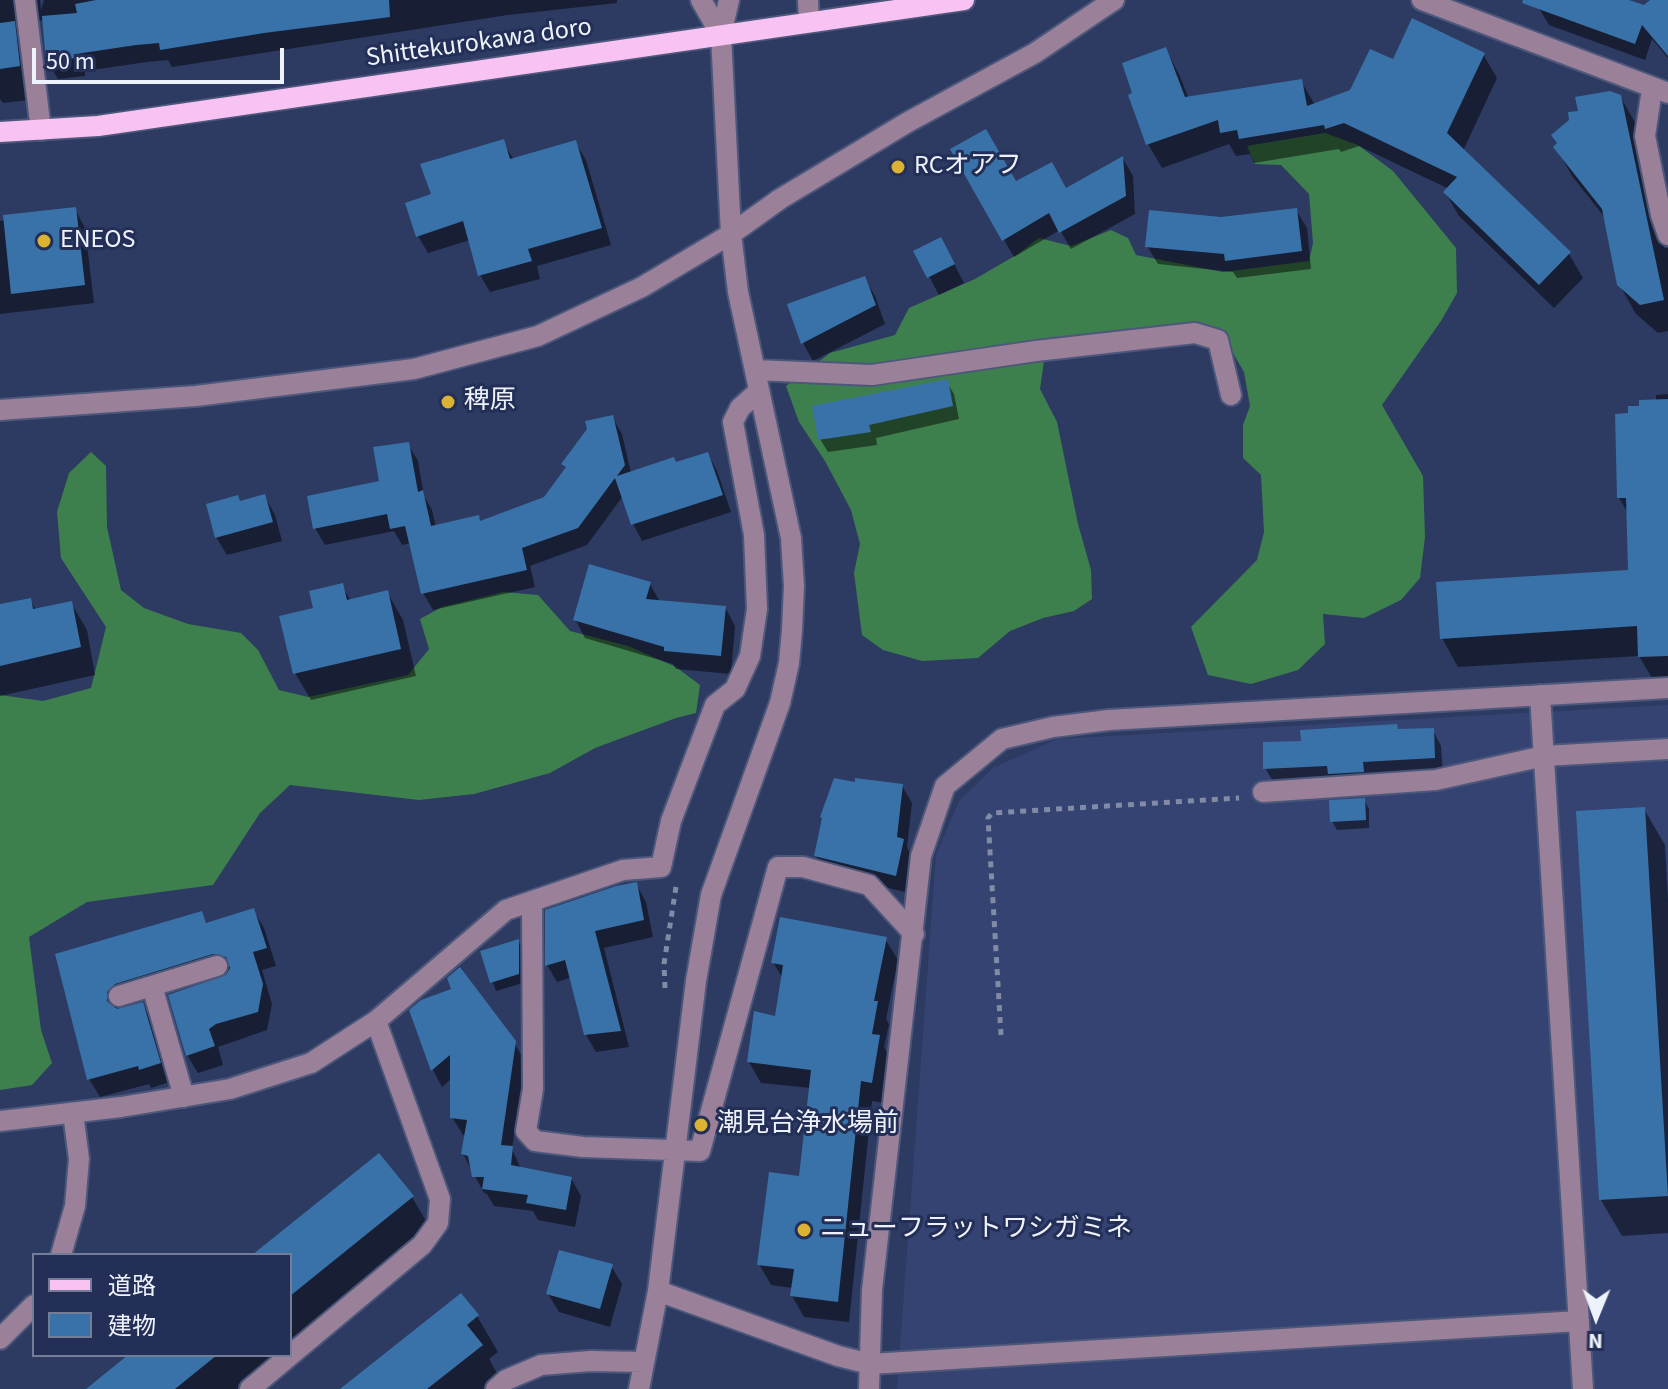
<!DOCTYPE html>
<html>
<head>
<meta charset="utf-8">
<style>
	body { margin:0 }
	#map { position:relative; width:1668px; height:1389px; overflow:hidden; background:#2d3a62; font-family:"Source Sans 3","Noto Sans JP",sans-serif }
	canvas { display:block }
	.legend { position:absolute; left:32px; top:1253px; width:260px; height:104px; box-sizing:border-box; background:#232f56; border:2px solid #747d98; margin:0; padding:10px 14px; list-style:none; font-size:24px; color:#eef2fc }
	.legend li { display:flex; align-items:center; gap:16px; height:40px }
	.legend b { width:40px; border:2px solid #747d98 }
	.north { position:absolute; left:1556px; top:1277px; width:80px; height:80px; -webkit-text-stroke:6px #232f56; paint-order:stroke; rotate:181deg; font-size:22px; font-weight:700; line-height:32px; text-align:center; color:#eef2fc }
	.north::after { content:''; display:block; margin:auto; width:28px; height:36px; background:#eef2fc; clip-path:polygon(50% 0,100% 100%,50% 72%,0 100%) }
	.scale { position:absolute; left:32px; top:48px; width:252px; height:36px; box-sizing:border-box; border:4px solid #eef2fc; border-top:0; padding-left:10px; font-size:24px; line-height:28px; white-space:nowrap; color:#eef2fc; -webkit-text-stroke:6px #232f56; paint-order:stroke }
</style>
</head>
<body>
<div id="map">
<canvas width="1668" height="1389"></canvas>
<ul class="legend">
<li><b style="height:10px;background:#f8c2f3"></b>道路</li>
<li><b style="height:22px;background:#3972a8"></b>建物</li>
</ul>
<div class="north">N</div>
<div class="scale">50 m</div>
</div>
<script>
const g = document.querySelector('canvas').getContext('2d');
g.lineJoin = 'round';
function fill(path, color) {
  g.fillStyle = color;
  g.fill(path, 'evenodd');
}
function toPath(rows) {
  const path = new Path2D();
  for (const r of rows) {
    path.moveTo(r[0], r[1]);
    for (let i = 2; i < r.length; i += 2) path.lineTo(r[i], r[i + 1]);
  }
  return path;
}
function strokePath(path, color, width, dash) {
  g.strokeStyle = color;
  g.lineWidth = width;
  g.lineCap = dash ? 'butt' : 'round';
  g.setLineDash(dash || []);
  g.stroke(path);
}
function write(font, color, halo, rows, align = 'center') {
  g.font = font + ' "Source Sans 3","Noto Sans JP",sans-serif';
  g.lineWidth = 6;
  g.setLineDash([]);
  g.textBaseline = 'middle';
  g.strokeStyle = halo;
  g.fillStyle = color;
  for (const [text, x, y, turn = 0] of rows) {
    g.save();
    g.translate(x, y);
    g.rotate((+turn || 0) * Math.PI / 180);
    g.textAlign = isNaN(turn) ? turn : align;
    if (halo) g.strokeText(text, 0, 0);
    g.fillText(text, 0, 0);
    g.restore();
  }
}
fill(toPath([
	[1668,705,1668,1389,897,1389,936,855,959,801,993,768,1057,739]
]), '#344372');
fill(toPath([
	[1325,133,1358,145,1393,171,1456,248,1457,293,1441,321,1382,405,1423,476,1425,537,1420,578,1401,600,1364,618,1323,614,1325,644,1298,670,1251,684,1208,675,1191,627,1257,560,1264,532,1261,475,1243,458,1243,425,1250,406,1244,372,1223,336,1044,361,1040,389,1057,422,1078,524,1091,570,1092,599,1074,611,1043,618,1010,631,978,658,922,661,883,650,862,635,854,573,860,544,851,510,825,461,799,422,786,386,830,353,895,335,909,308,975,279,1018,254,1039,238,1071,246,1111,230,1128,238,1136,255,1223,272,1309,261,1313,243,1309,194,1281,165,1255,164,1247,146],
	[91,452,106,466,107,527,121,590,144,608,188,624,241,633,258,650,279,690,308,697,408,675,429,649,420,619,442,607,503,592,538,595,570,631,628,646,676,667,700,685,696,713,676,718,595,748,550,773,474,794,419,800,290,785,260,813,213,885,87,902,29,937,41,1030,52,1063,32,1085,0,1090,0,695,43,701,91,688,106,627,61,558,57,512,69,473]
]), '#3e804d');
fill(toPath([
	[0,0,40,0,41,10,44,0,617,0,617,3,508,15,172,67,168,60,147,62,85,71,85,76,58,79,48,62,43,20,35,23,38,99,3,103,0,99],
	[1542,0,1623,0,1644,8,1653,0,1668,0,1668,58,1652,39,1645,60,1549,25,1539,8],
	[1166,50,1179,74,1189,99,1301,81,1315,105,1352,91,1394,62,1483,54,1497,78,1463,151,1569,254,1583,278,1554,308,1459,216,1445,192,1449,189,1359,146,1341,152,1339,149,1254,163,1250,154,1236,156,1229,144,1162,168,1148,144],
	[1620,96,1637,126,1664,248,1668,248,1668,331,1658,333,1636,314,1619,284,1606,219,1572,176,1556,147],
	[503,142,514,160,575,142,586,160,611,245,537,266,540,279,490,292,480,275,470,240,428,253,418,236,434,196],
	[952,150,1016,184,1065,190,1123,159,1133,176,1135,214,1071,249,1060,230,1014,257],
	[75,209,85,228,94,303,0,314,0,221],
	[1296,210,1307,228,1311,269,1237,278,1233,272,1158,264,1147,246,1221,219],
	[916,252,951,258,964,283,939,295],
	[864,278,875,296,885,324,813,361,803,343],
	[946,381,954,394,959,419,876,438,877,445,828,452,820,439],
	[1668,394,1668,685,1656,685,1639,656,1458,667,1442,638,1631,572,1629,515,1619,498,1630,415,1656,401,1656,395],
	[612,417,622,434,631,473,676,464,708,454,717,471,731,512,642,541,633,524,623,496,587,545,530,566,535,587,433,610,423,593,411,543,402,545,394,531,325,545,315,528,381,483,408,444,418,461,424,496,432,510,436,527,481,523,546,498,567,469,564,464],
	[265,497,275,515,282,541,227,555,216,537,240,503],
	[650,584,660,602,725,607,735,626,731,674,676,669,673,664,585,638,575,619],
	[342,586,351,601,387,592,403,620,416,676,311,700,295,673,316,609],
	[30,600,36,610,71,603,87,630,95,675,0,696,0,606],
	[1396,726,1399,731,1433,730,1441,746,1443,773,1274,783,1265,768,1303,743],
	[902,786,912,803,907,847,912,858,905,892,826,873,816,856],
	[1364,800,1369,809,1369,828,1337,830,1332,821],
	[1644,809,1665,845,1668,900,1668,1233,1622,1236,1601,1200],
	[636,884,646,902,653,937,604,948,629,1047,596,1052,586,1035,572,977,557,982,547,965],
	[253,910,264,928,276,966,262,970,272,1004,267,1030,218,1047,223,1065,198,1073,187,1055,229,972,224,971,126,1001,112,1011,142,1004,153,1023,170,1082,151,1088,149,1084,100,1097,89,1079,57,956,201,913,207,924],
	[885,939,898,960,886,1019,889,1024,884,1047,890,1058,884,1103,872,1101,849,1322,804,1317,792,1296,793,1288,771,1285,759,1264,801,1178,811,1088,761,1083,749,1062,776,1018,783,979,773,962],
	[518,941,523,950,523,983,496,991,482,953],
	[411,1011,514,1043,525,1061,512,1149,521,1169,571,1178,581,1196,575,1227,538,1220,533,1211,494,1206,487,1194,484,1193,463,1154,466,1135,463,1135,452,1117,452,1078,442,1087,433,1070],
	[378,1156,412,1197,433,1233,290,1349,290,1255,255,1255],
	[611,1266,622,1284,610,1327,559,1312,548,1294],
	[477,1316,498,1352,489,1359,502,1382,493,1389,343,1389],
	[131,1355,282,1355,240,1389,89,1389]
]), '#0007');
fill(toPath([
	[96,0,389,0,390,17,264,33,160,50,159,43,136,45,76,54,76,58,46,63,42,16,77,13,75,4],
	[1523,0,1629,0,1644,5,1650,0,1668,0,1668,56,1642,25,1635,44,1522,3],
	[1412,18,1485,53,1447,133,1571,252,1539,285,1443,192,1457,177,1344,123,1325,129,1324,125,1239,139,1237,130,1220,133,1218,120,1146,145,1128,95,1132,93,1122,63,1166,47,1185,97,1302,79,1307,106,1350,90,1370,49,1393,59],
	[15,21,20,66,0,69,0,23],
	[1610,91,1621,95,1664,300,1640,305,1617,285,1602,209,1553,147,1557,143,1551,135,1569,120,1568,112,1578,111,1575,97],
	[986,129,1016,181,1052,162,1066,188,1123,156,1126,196,1059,233,1049,213,1002,241,950,149],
	[504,139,510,159,576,140,602,228,528,249,532,261,478,276,463,221,416,237,405,203,431,194,420,164],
	[76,207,85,285,11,294,3,215],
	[1297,208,1302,251,1225,261,1224,254,1145,247,1149,210,1221,217],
	[941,237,955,264,927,278,913,251],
	[865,276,876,305,801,344,787,304],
	[948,379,953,406,869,425,871,432,818,440,812,406],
	[1668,399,1668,656,1638,657,1637,626,1440,639,1436,582,1628,570,1626,498,1617,498,1615,414,1628,413,1628,406,1639,406,1639,400],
	[613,415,625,465,617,476,674,457,676,462,708,452,723,495,631,525,615,478,578,528,522,548,527,570,421,594,405,526,390,529,387,514,313,529,307,496,379,481,373,447,409,442,418,492,423,490,431,526,479,515,480,521,544,497,566,467,561,464,587,429,585,421],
	[265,494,273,522,215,538,206,504,238,495,240,501],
	[589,564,651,582,646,599,726,606,721,656,664,651,664,647,573,620],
	[343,583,347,600,388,590,401,649,293,674,279,616,313,608,309,591],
	[31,598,33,609,72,601,81,647,0,666,0,604],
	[1397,724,1398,729,1434,728,1435,758,1363,762,1364,772,1328,774,1327,766,1263,769,1263,742,1301,741,1300,730],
	[834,778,855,782,855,778,903,784,897,837,904,839,896,876,814,856,822,818,820,817],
	[1365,798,1366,820,1330,822,1329,800],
	[1645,807,1668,1196,1599,1200,1576,811],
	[637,882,644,920,595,931,621,1031,584,1035,565,960,545,966,545,910,616,886],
	[254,908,267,948,253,952,263,984,258,1012,216,1024,209,1029,215,1046,186,1056,168,995,226,975,230,968,226,957,213,954,115,984,107,992,107,1001,117,1009,143,1002,161,1063,139,1070,138,1066,87,1080,55,954,202,911,206,923],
	[780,917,887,937,874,1001,878,1001,872,1034,880,1035,872,1083,861,1081,838,1302,790,1296,794,1269,757,1265,769,1172,799,1176,811,1070,747,1062,754,1011,775,1016,783,965,771,963],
	[519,939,519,974,490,983,480,951],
	[460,967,516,1041,501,1145,513,1146,511,1165,572,1177,566,1210,526,1203,528,1195,482,1189,484,1177,472,1177,468,1156,461,1154,467,1120,450,1118,450,1055,431,1071,409,1010,421,1000,451,989,447,978],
	[379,1153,414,1196,290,1296,290,1255,252,1255],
	[559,1250,613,1264,600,1309,546,1294],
	[461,1293,479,1315,467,1325,483,1345,427,1389,340,1389],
	[128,1355,217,1355,175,1389,86,1389]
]), '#3972a8');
const minor = toPath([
	[25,0,41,130],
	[701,0,721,35],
	[808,0,809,22],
	[1422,0,1668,93],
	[1652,89,1645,136,1661,215,1668,235],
	[755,370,872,375,1036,351,1195,333,1218,340,1231,395],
	[0,410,196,396,414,369,538,336,642,287,731,234,780,199,908,122,1035,53,1114,0],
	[1540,695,1583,1389],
	[1263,792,1436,780,1544,756,1668,749],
	[532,901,533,1089,526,1131,535,1141,583,1147,700,1151,778,867,803,867,869,885,914,934],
	[152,986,184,1097],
	[119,996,217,966],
	[0,1121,121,1107,230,1089,311,1063,376,1021,506,910,623,870,661,867,671,821,715,705,735,689,750,656,757,609,754,535,733,422,740,408,759,391],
	[61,1255,75,1206,79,1159,73,1113],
	[658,1291,838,1356,870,1364,1579,1321],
	[0,1339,34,1305],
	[250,1389,422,1245,438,1223,440,1199,376,1021],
	[496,1389,506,1380,541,1365,590,1361,644,1362],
	[639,1389,658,1291,696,981,711,895,780,703,789,663,792,630,794,586,791,538,738,292,731,234,721,35,729,0],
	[869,1389,872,1290,921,856,945,786,1002,739,1053,727,1109,720,1668,688]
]);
const major = toPath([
	[0,132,98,126,964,0]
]);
strokePath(minor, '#4c577b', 24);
strokePath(major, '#4c577b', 24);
strokePath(toPath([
	[665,988,664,964,676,887],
	[1001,1035,988,818,992,813,1239,798]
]), '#828ba6', 5, [6, 6]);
strokePath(minor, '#9a8098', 20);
strokePath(major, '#f8c2f3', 20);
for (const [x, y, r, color] of [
	[898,167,8,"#dcb233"],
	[44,241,8,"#dcb233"],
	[448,402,8,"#dcb233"],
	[701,1125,8,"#dcb233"],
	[804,1230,8,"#dcb233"]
]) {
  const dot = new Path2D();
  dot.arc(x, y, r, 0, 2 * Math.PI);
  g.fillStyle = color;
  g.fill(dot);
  strokePath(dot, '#232f56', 3);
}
write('26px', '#eef2fc', '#232f56', [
	["Shittekurokawa doro",479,44,-8]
]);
write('26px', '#eef2fc', '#232f56', [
	["RCオアフ",914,167],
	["ENEOS",60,241],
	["稗原",464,402],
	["潮見台浄水場前",717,1125],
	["ニューフラットワシガミネ",820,1230]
], 'left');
</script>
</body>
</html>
